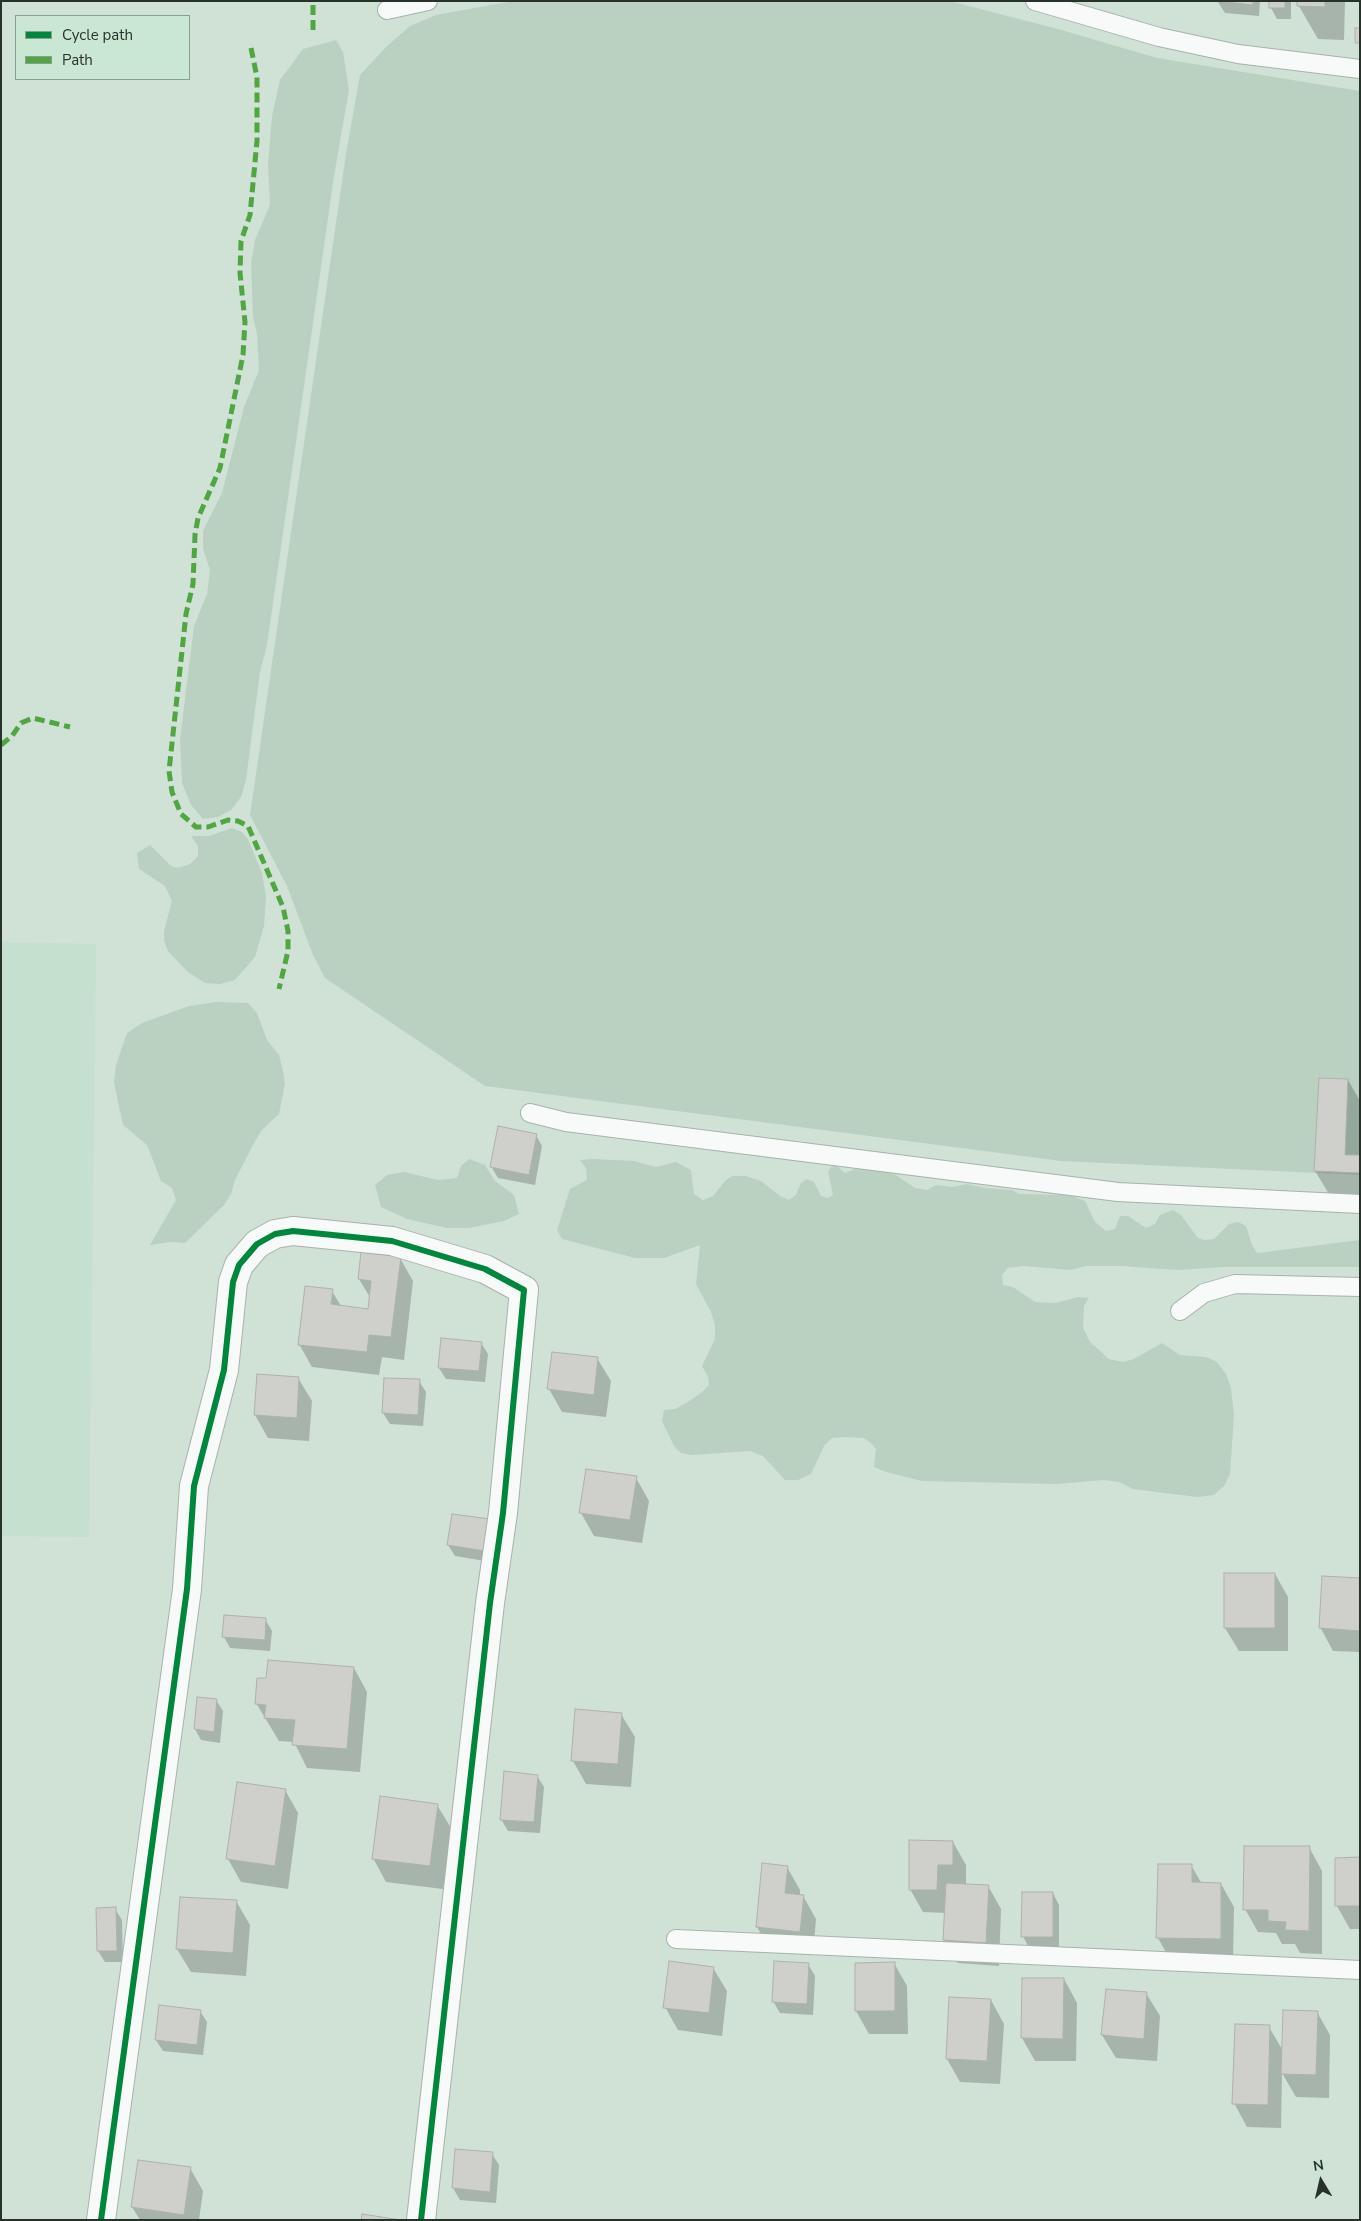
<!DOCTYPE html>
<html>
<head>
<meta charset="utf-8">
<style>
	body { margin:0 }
	#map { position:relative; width:1361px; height:2221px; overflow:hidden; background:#d0e1d6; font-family:"Nunito Sans",sans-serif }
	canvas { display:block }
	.frame { position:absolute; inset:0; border:2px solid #27322b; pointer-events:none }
	.legend { position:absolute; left:15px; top:15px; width:175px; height:65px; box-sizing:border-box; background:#cae7d4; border:1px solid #899f90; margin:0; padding:6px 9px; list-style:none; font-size:15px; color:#27322b }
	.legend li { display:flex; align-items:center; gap:10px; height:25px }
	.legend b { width:25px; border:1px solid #899f90 }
	.north { position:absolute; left:1296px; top:2156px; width:50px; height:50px; -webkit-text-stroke:4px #cae7d4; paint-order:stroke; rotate:351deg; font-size:14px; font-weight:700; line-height:20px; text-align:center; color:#27322b }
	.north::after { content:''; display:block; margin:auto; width:18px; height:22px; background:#27322b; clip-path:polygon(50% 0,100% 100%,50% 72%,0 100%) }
</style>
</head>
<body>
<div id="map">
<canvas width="1361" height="2221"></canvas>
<div class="frame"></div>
<ul class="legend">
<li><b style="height:6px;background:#00873e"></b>Cycle path</li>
<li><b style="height:6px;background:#51a543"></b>Path</li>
</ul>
<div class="north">N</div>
</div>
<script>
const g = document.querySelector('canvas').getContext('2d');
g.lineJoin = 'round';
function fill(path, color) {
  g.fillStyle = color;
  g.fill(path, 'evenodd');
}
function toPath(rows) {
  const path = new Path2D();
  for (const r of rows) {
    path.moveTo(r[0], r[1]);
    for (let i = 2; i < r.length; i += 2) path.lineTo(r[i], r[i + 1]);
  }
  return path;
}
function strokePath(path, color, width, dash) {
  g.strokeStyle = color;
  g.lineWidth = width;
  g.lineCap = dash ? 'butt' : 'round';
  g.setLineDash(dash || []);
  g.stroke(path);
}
fill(toPath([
	[1,942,96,944,89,1537,1,1536]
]), '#c5e0ce');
fill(toPath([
	[513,1,949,1,1058,29,1157,58,1360,91,1360,1175,1061,1161,485,1086,325,978,313,955,287,886,250,815,346,154,360,75,387,46,410,26,436,15],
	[336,40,343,52,349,90,334,176,267,645,260,672,246,780,241,797,231,810,218,817,203,819,191,805,182,783,180,739,194,626,207,594,210,570,203,549,203,531,222,493,244,407,259,370,257,334,253,317,251,263,255,240,270,205,268,165,272,116,280,80,303,49],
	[232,828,242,832,248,839,262,873,266,897,264,926,255,957,235,980,220,984,205,983,188,972,168,951,164,940,164,931,172,901,165,886,139,869,137,853,150,845,171,866,178,868,190,864,198,856,198,846,191,836,209,836],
	[216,1002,248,1003,257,1013,267,1040,279,1055,283,1071,285,1084,279,1114,262,1130,254,1143,235,1180,231,1194,224,1205,185,1243,171,1242,150,1245,176,1200,172,1188,161,1181,147,1145,123,1125,114,1083,116,1065,127,1033,142,1023,189,1006],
	[469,1159,485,1165,495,1181,514,1195,519,1214,504,1221,469,1228,447,1228,407,1219,381,1207,375,1185,387,1175,404,1172,438,1180,457,1178,461,1166],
	[592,1159,634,1161,656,1167,676,1162,691,1170,694,1194,703,1200,713,1196,726,1180,732,1176,746,1176,761,1181,780,1196,789,1200,796,1195,801,1183,807,1179,814,1182,821,1196,828,1198,833,1195,828,1172,831,1167,836,1165,845,1173,855,1169,880,1170,896,1175,915,1188,927,1190,936,1185,952,1187,967,1184,985,1188,1012,1190,1019,1194,1069,1195,1085,1201,1095,1222,1106,1231,1115,1229,1120,1216,1128,1216,1146,1228,1155,1224,1160,1215,1173,1210,1181,1215,1198,1238,1205,1240,1214,1239,1229,1224,1238,1222,1246,1226,1252,1245,1257,1253,1360,1240,1360,1267,1223,1267,1178,1270,1121,1266,1086,1266,1071,1270,1024,1266,1008,1268,1002,1275,1003,1285,1013,1287,1035,1302,1055,1303,1078,1297,1089,1298,1084,1306,1083,1328,1090,1342,1109,1359,1123,1362,1134,1359,1162,1343,1180,1355,1206,1357,1217,1362,1226,1374,1231,1388,1234,1415,1230,1474,1224,1486,1214,1495,1197,1497,1133,1489,1119,1482,1104,1480,1056,1484,922,1481,886,1472,874,1467,876,1449,871,1443,864,1438,846,1437,832,1438,824,1446,811,1474,798,1480,785,1480,763,1456,750,1451,692,1455,681,1453,674,1446,662,1421,664,1410,675,1409,688,1402,702,1392,709,1385,708,1377,702,1366,715,1339,715,1325,711,1312,696,1284,700,1245,664,1258,635,1258,562,1239,557,1230,570,1189,587,1180,586,1168,580,1160]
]), '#bad1c2');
fill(toPath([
	[1260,1,1259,16,1225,13,1218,2],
	[1270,1,1291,1,1291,19,1277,19,1271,8],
	[1296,1,1345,1,1344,40,1318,39],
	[1348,1080,1360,1101,1360,1195,1329,1194,1315,1171],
	[536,1135,542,1146,535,1185,498,1178,491,1166],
	[362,1253,400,1258,413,1281,404,1360,382,1357,379,1375,312,1367,299,1344,332,1291,341,1306,369,1310,371,1299,359,1279],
	[481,1343,488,1354,485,1382,446,1379,439,1368],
	[597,1358,611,1381,606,1417,562,1412,549,1389],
	[298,1378,312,1401,309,1441,268,1438,255,1415],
	[419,1381,426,1392,423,1426,390,1424,383,1413],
	[636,1478,649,1501,642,1543,594,1536,581,1513],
	[489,1520,491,1562,455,1556,448,1545],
	[1275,1574,1288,1597,1288,1651,1239,1651,1225,1628],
	[1360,1579,1360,1652,1333,1651,1320,1627],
	[265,1619,272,1631,270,1651,230,1648,224,1637],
	[354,1668,367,1692,360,1772,307,1768,294,1742,279,1741,256,1703],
	[216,1700,223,1711,220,1743,201,1740,195,1729],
	[576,1711,621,1714,635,1737,631,1787,586,1784,573,1761],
	[537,1776,544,1787,540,1833,508,1831,501,1819],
	[285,1790,298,1813,288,1889,241,1882,228,1859],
	[437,1805,451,1828,443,1889,386,1882,373,1858],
	[953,1842,966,1865,966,1885,988,1886,1001,1909,999,1966,958,1963,944,1940,946,1913,923,1912,910,1889],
	[1309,1847,1322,1871,1322,1954,1300,1953,1295,1944,1282,1944,1276,1933,1258,1932,1245,1909],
	[1337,1859,1360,1859,1360,1929,1350,1929,1337,1906],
	[1191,1865,1202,1884,1221,1884,1234,1907,1233,1962,1171,1961,1158,1938],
	[787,1867,800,1890,800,1896,803,1896,816,1919,813,1954,770,1950,757,1927],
	[1053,1893,1059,1905,1059,1948,1029,1948,1023,1936],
	[181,1898,236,1901,250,1925,246,1976,191,1972,177,1949],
	[115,1909,122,1920,123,1962,105,1962,98,1951],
	[894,1963,907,1986,908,2034,869,2034,856,2011,856,1964],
	[808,1964,815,1976,813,2015,780,2013,773,2001],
	[713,1968,727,1991,722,2036,678,2030,665,2007],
	[1064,1979,1077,2003,1076,2061,1035,2061,1022,2038],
	[1107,1990,1146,1993,1160,2016,1157,2061,1116,2058,1102,2035],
	[991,2000,1004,2024,1000,2084,960,2082,947,2059],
	[200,2011,207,2022,203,2055,163,2051,156,2040],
	[1317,2012,1330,2035,1329,2098,1296,2097,1282,2073,1281,2128,1247,2127,1234,2103,1269,2027,1283,2051],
	[457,2150,492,2154,499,2165,496,2203,460,2200,453,2188],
	[190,2168,203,2191,199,2220,140,2220,132,2207]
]), '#0003');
const building = toPath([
	[1217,1,1253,1,1253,5,1217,1],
	[1269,1,1285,1,1285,8,1269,8,1269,1],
	[1297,1,1325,1,1325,7,1297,6,1297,1],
	[1355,28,1360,28,1360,43,1355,43,1355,28],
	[1319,1078,1348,1079,1345,1155,1360,1155,1360,1173,1314,1171,1319,1078],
	[498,1126,537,1134,529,1175,490,1167,498,1126],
	[361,1252,401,1257,391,1337,369,1335,367,1352,298,1345,305,1286,333,1289,331,1304,368,1309,371,1281,358,1279,361,1252],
	[441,1338,482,1342,479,1371,438,1368,441,1338],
	[552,1352,598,1357,594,1395,547,1389,552,1352],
	[257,1374,299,1377,297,1418,254,1415,257,1374],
	[384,1378,420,1379,418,1415,382,1413,384,1378],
	[586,1469,637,1476,630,1520,579,1513,586,1469],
	[452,1514,490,1519,485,1551,447,1545,452,1514],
	[1224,1573,1275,1573,1275,1628,1224,1628,1224,1573],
	[1322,1576,1360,1578,1360,1631,1319,1628,1322,1576],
	[224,1615,266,1618,265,1640,222,1637,224,1615],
	[268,1660,354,1667,347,1749,292,1745,295,1720,264,1718,266,1705,255,1704,257,1678,266,1678,268,1660],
	[197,1697,217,1699,214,1732,194,1729,197,1697],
	[575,1709,622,1713,618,1764,571,1761,575,1709],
	[504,1771,538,1775,534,1822,500,1820,504,1771],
	[237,1782,286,1789,275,1866,226,1859,237,1782],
	[380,1796,438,1804,430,1866,372,1859,380,1796],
	[909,1840,953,1841,953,1865,938,1865,937,1890,909,1890,909,1840],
	[1244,1846,1310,1846,1309,1931,1285,1930,1286,1922,1268,1921,1268,1910,1243,1910,1244,1846],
	[1360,1857,1360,1906,1335,1906,1335,1858,1360,1857],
	[762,1863,788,1866,785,1893,804,1895,800,1932,756,1927,762,1863],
	[1158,1864,1192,1864,1192,1882,1221,1883,1221,1939,1156,1938,1158,1864],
	[946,1883,989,1885,986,1943,943,1940,946,1883],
	[1022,1892,1053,1892,1053,1937,1021,1937,1022,1892],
	[180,1897,237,1900,233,1953,176,1949,180,1897],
	[116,1907,117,1951,97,1951,96,1908,116,1907],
	[669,1961,714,1967,709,2013,663,2008,669,1961],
	[774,1961,809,1963,807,2004,772,2002,774,1961],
	[895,1962,895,2011,855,2011,855,1963,895,1962],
	[1022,1978,1064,1978,1063,2039,1021,2038,1022,1978],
	[1106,1989,1147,1992,1144,2039,1101,2035,1106,1989],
	[949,1997,991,1999,987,2061,946,2059,949,1997],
	[159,2005,201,2010,197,2045,155,2040,159,2005],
	[1283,2010,1318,2011,1316,2075,1281,2074,1283,2010],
	[1235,2024,1270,2025,1268,2105,1232,2104,1235,2024],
	[455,2149,493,2152,490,2192,452,2188,455,2149],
	[138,2160,191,2167,184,2215,131,2207,138,2160],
	[362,2214,401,2220,361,2220,362,2214]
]);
fill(building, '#cfd0cb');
strokePath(building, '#afb1ab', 1);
const lane = toPath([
	[1035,1,1159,37,1238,54,1360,69],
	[387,10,428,1],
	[530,1113,566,1122,1118,1192,1360,1204],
	[1180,1311,1204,1293,1235,1284,1360,1287],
	[676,1939,1360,1970]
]);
const street = toPath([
	[101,2220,187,1589,194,1486,224,1370,233,1282,239,1265,257,1244,275,1234,293,1231,392,1241,485,1269,524,1290,503,1513,490,1603,421,2220]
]);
strokePath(lane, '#a6b3ab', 20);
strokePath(street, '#a6b3ab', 30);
strokePath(lane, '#f8faf9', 18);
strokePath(street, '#f8faf9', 28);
strokePath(toPath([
	[313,30,313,1],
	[251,48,257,77,257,141,250,215,241,241,240,273,245,322,243,355,220,468,198,518,195,535,193,584,186,614,169,771,172,792,181,814,196,827,208,827,228,820,238,821,248,826,283,907,288,931,288,951,279,989],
	[1,745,12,736,21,723,33,718,70,727]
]), '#51a543', 5, [10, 5]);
strokePath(toPath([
	[101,2220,187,1589,194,1486,224,1370,233,1282,239,1265,257,1244,275,1234,293,1231,392,1241,485,1269,524,1290,503,1513,490,1603,421,2220]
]), '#00873e', 6);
</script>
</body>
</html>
